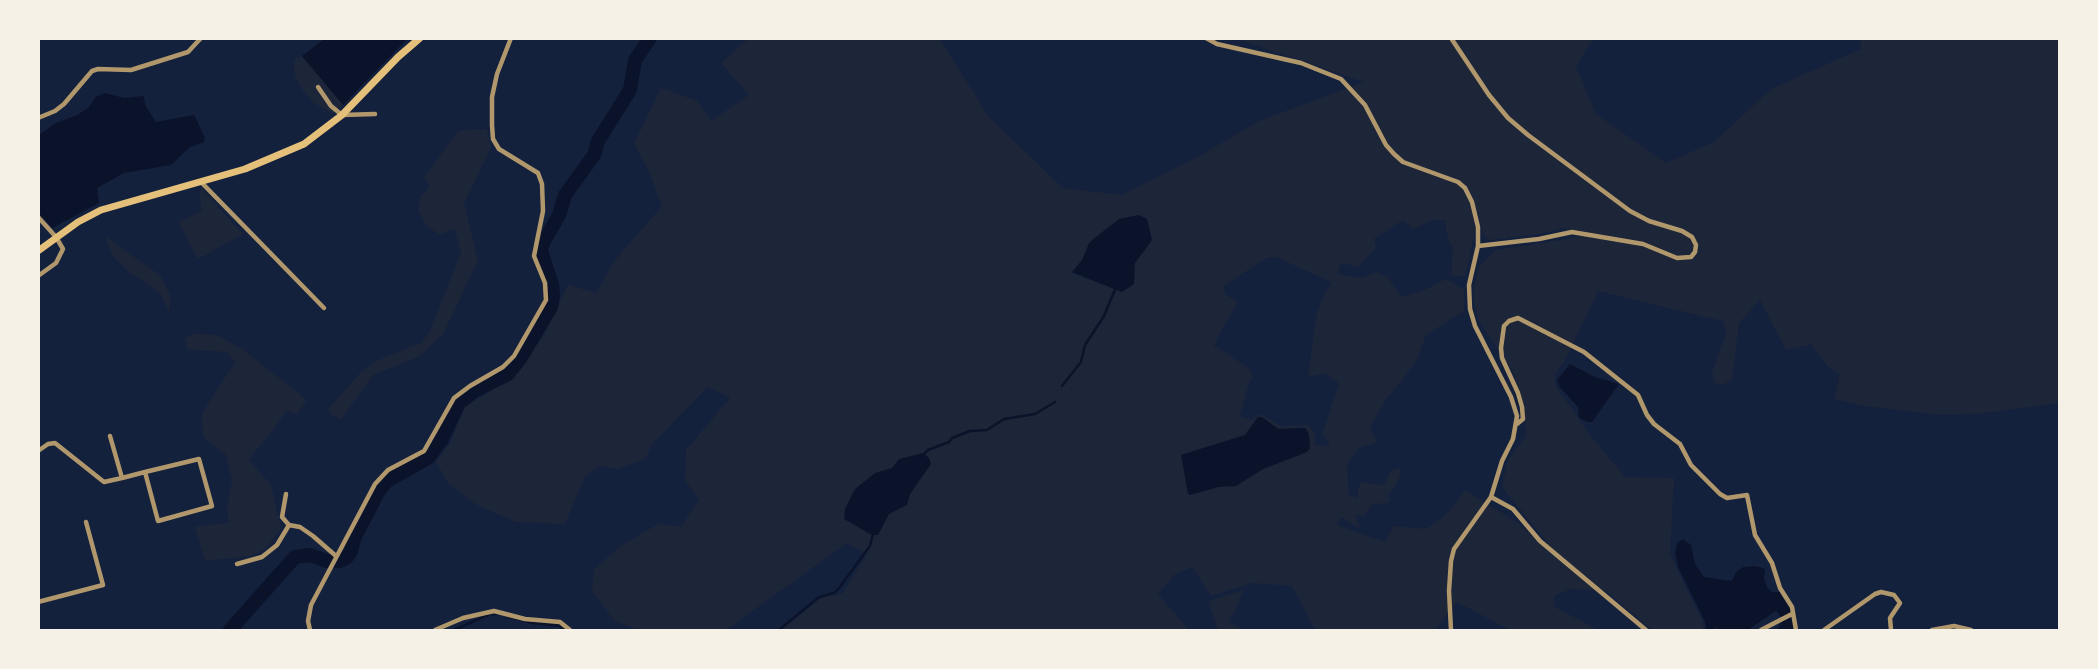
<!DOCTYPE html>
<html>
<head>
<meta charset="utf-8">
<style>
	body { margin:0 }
	#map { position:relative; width:2098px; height:669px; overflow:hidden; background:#14213d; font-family:Quicksand,sans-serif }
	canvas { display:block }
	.frame { position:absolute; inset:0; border:40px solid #f6f1e7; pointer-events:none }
</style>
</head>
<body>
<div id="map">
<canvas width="2098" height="669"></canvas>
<div class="frame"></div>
</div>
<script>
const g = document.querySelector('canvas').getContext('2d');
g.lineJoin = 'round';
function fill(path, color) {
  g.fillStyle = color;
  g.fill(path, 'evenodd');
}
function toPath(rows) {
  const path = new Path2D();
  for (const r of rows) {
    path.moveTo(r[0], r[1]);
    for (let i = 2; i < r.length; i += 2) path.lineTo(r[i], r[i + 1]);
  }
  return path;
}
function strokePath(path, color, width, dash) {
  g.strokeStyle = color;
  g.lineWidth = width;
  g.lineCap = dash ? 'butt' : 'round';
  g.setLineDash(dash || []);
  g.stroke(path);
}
fill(toPath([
	[748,39,940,39,989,117,1063,188,1121,195,1201,155,1259,121,1364,82,1237,39,1596,39,1590,43,1576,67,1596,114,1666,163,1714,142,1771,89,1861,49,1860,39,2059,39,2059,403,1985,413,1941,415,1864,406,1834,399,1840,374,1827,366,1811,344,1786,350,1760,300,1739,323,1732,379,1723,385,1714,383,1712,373,1726,333,1723,321,1598,291,1568,355,1555,375,1555,385,1590,435,1625,477,1674,478,1670,554,1702,621,1704,630,1652,630,1606,591,1571,589,1555,595,1553,606,1598,630,1510,630,1457,602,1435,630,1315,630,1292,586,1252,583,1211,596,1192,567,1174,575,1158,594,1189,630,781,630,822,597,842,594,867,554,847,543,726,630,638,630,615,621,592,592,594,569,618,548,658,524,681,527,699,499,685,481,686,450,730,398,708,387,653,443,645,459,618,469,600,466,585,476,565,524,516,522,477,505,448,483,436,462,450,443,465,407,515,376,544,335,568,285,596,293,615,260,662,206,650,174,634,143,661,88,698,101,711,121,749,95,721,63],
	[1473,213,1478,214,1483,234,1489,240,1541,234,1561,228,1585,231,1583,236,1567,239,1496,250,1479,266,1474,291,1474,303,1479,321,1514,373,1524,410,1526,436,1508,460,1502,487,1546,541,1554,556,1518,523,1465,490,1445,516,1426,529,1394,526,1385,542,1337,525,1341,517,1360,529,1355,514,1364,516,1372,504,1389,503,1389,495,1401,475,1399,467,1391,471,1384,485,1360,482,1357,498,1349,495,1347,465,1359,448,1377,442,1370,428,1385,401,1416,362,1426,335,1464,311,1464,289,1445,279,1427,289,1402,297,1388,278,1378,272,1361,278,1337,274,1341,263,1358,267,1376,248,1374,239,1403,220,1413,229,1432,220,1445,220,1448,239,1453,248,1451,275,1465,276,1475,232],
	[1139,215,1147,219,1152,240,1135,263,1122,292,1072,273,1120,219],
	[1268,257,1276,257,1331,282,1317,312,1308,377,1325,373,1339,383,1322,435,1330,443,1324,446,1315,445,1315,434,1308,425,1281,426,1261,414,1251,420,1240,417,1248,385,1253,377,1250,369,1214,345,1237,302,1225,294,1224,286],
	[1262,417,1278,429,1305,428,1306,452,1263,469,1236,485,1218,487,1191,495,1181,455,1245,435,1256,419],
	[302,56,343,105,333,114,314,103,303,91,295,77,294,60],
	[487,129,491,148,464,203,478,261,443,334,420,356,373,375,341,419,331,415,328,409,360,373,376,361,421,343,430,331,461,253,455,229,439,235,426,225,418,211,421,194,424,194,430,186,424,177,458,131],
	[202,189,243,234,198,259,179,222,202,210,199,194],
	[105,236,161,276,171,297,169,312,159,292,128,271,112,255],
	[195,334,217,335,241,348,307,400,297,414,287,411,249,460,271,485,281,529,265,549,250,556,205,561,195,527,229,522,227,507,232,481,226,455,203,437,202,413,235,362,227,352,187,349,185,338],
	[1244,590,1229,622,1242,630,1218,630,1208,601]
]), '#1d2539');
fill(toPath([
	[324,39,324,38,407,39,343,105,302,56],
	[105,93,124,98,144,96,145,105,156,122,194,115,205,138,204,142,190,147,171,165,124,173,97,188,99,203,52,228,39,213,39,135,56,123,77,115,88,108,96,97],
	[1139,215,1147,219,1152,240,1135,263,1134,284,1122,292,1072,272,1082,260,1089,243,1097,236,1119,219],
	[1570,364,1595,377,1619,384,1592,422,1588,422,1579,418,1578,407,1559,386,1557,380],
	[1258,417,1262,417,1278,429,1305,428,1309,434,1310,448,1307,452,1263,469,1236,486,1218,487,1190,495,1188,494,1181,455,1245,435],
	[923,453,929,458,931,464,910,494,907,505,889,514,878,535,872,535,844,519,845,509,855,489,875,473,892,468,899,459],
	[1683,539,1691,545,1695,564,1704,577,1732,581,1736,572,1743,567,1755,566,1765,569,1764,578,1767,587,1772,592,1780,592,1786,604,1748,630,1720,630,1717,628,1706,630,1705,622,1678,567,1675,553,1677,543]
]), '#0b132b');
strokePath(toPath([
	[1062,386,1081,362,1085,345,1104,316,1116,287],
	[922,456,928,450,949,442,952,438,970,431,987,430,1004,419,1035,414,1055,402],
	[506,616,532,623,560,626,565,630],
	[454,630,490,614,499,614],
	[779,630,819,597,834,593,839,588,870,546,873,534]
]), '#0b132b', 2.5);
strokePath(toPath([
	[1781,605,1785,611],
	[230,630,295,557,310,555,327,561,339,561,346,558,351,552,354,539,378,492,387,481,428,458,442,439,459,403,474,391,508,374,520,359,551,307,553,296,552,285,541,251,543,243,559,215,565,195,594,155,598,141,630,90,635,60,650,38],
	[1785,630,1789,621]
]), '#0b132b', 14);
strokePath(toPath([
	[1206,38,1217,44,1301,63,1341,79,1365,105,1386,145,1394,154,1403,162,1458,182,1465,188,1472,202,1478,227,1478,246,1469,285,1470,309,1475,326,1511,397,1517,416,1513,439,1502,461,1491,497,1454,549,1451,561,1449,591,1451,630],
	[1451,38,1489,95,1508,118,1528,135,1630,211,1649,221,1682,231,1692,237,1696,245,1695,252,1691,257,1677,258,1643,244,1572,232,1539,239,1478,246],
	[318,87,331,106,342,115,375,114],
	[38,118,55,111,64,104,92,71,98,69,131,70,188,52,201,38],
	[201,182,324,308],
	[38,217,56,237,63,249,56,263,38,276],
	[1517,424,1523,419,1522,407,1518,393,1502,358,1501,348,1504,326,1509,321,1518,318,1584,352,1638,395,1647,415,1654,424,1680,444,1691,465,1720,494,1727,498,1747,495,1755,535,1772,563,1780,588,1792,607,1796,630],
	[38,451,48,444,55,443,104,482,122,478,110,436],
	[122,478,145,472,199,459,212,506,158,521,145,472],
	[286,494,282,517,289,525,300,527,313,536,336,556],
	[1491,497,1513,509,1540,541,1646,630],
	[237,564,262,557,277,545,289,525],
	[38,602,103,585,86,522],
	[310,630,308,621,311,605,375,484,388,470,424,451,454,398,470,386,503,367,514,356,546,300,545,283,534,256,543,211,542,184,538,173,499,149,493,139,492,125,492,97,497,74,511,38],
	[435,630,463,618,494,611,525,619,560,622,570,630],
	[1761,630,1792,614],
	[1824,630,1875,594,1881,592,1894,595,1900,603,1890,618,1891,630],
	[1932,630,1954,626,1971,630]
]), '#b1986c', 4.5);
strokePath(toPath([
	[38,251,78,222,101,210,245,169,304,144,342,115,398,57,420,38]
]), '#e5c07b', 7);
</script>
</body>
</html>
